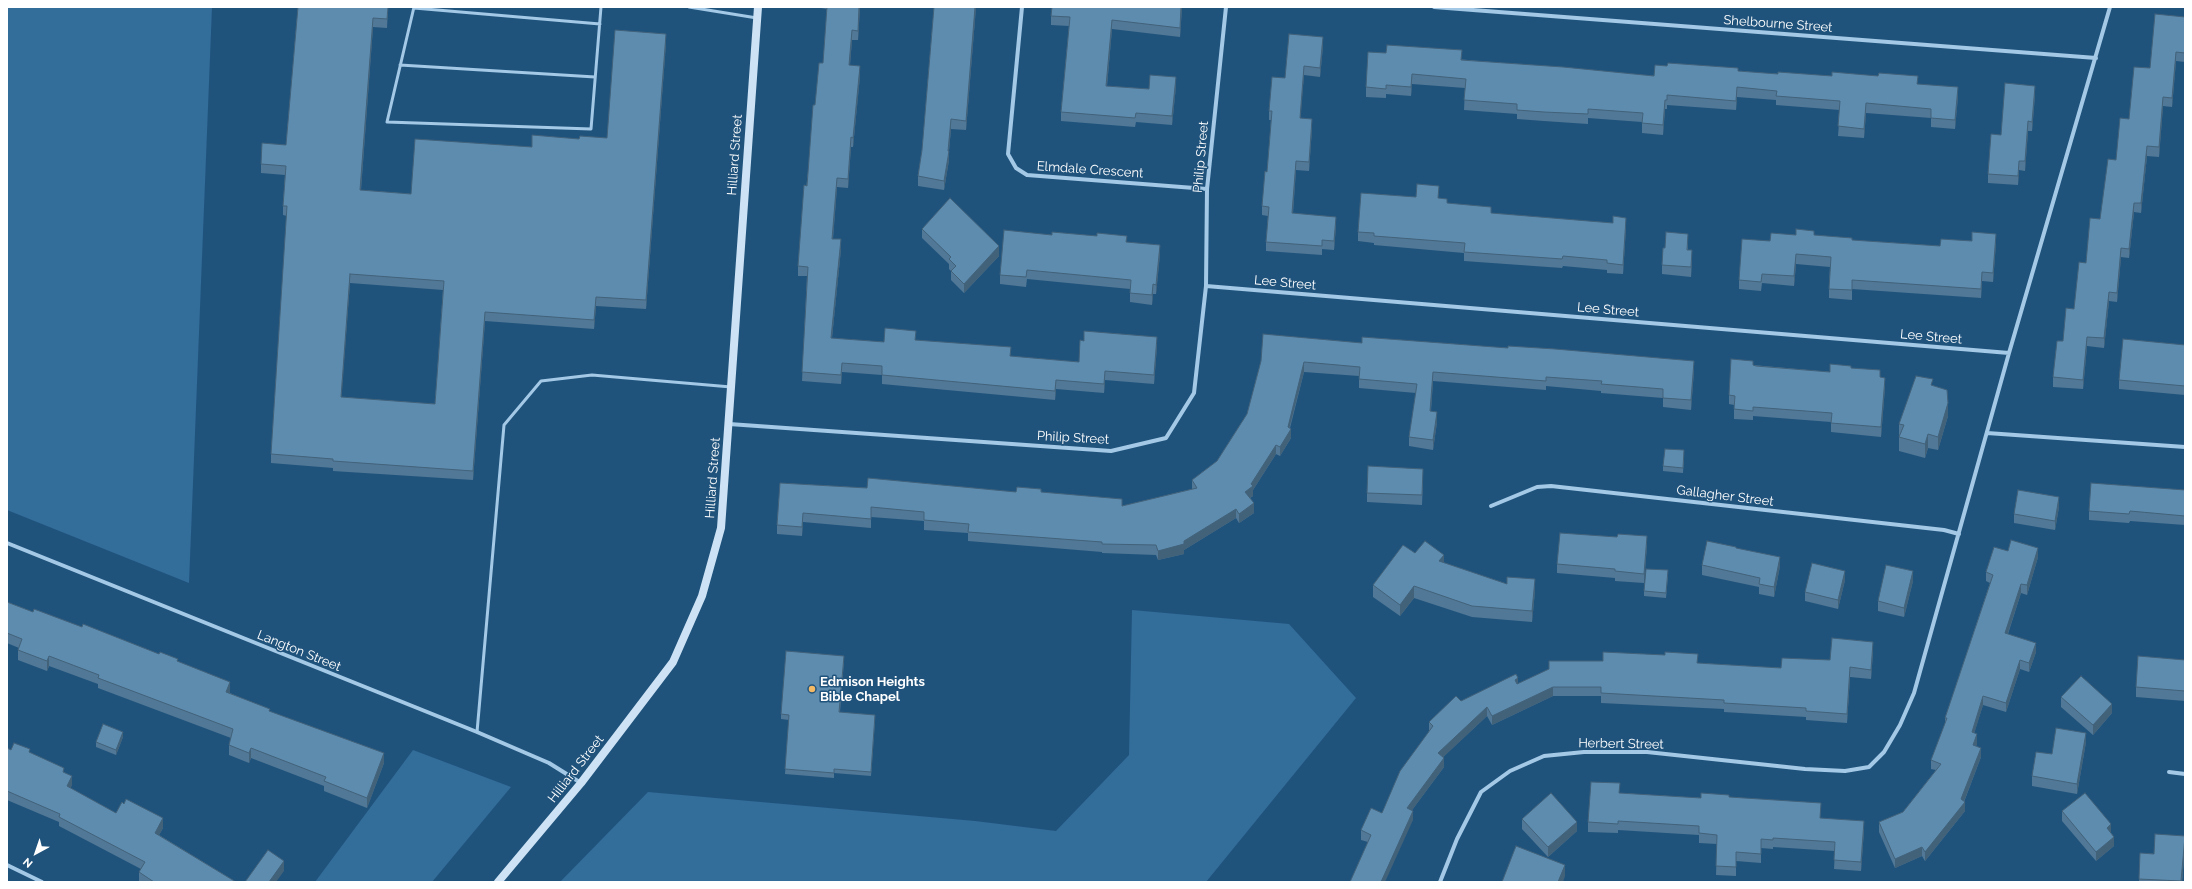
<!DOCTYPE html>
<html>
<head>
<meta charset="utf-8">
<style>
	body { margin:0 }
	#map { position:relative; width:2192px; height:889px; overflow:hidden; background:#20537c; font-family:Raleway,sans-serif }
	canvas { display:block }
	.frame { position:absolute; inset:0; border:8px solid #fff; pointer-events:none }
	.north { position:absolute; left:16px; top:833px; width:40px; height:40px; -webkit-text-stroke:3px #20537c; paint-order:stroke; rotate:220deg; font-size:11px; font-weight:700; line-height:16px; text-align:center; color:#fff }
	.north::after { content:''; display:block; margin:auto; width:14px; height:18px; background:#fff; clip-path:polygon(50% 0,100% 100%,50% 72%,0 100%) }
</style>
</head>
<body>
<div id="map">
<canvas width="2192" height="889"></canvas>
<div class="frame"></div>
<div class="north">N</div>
</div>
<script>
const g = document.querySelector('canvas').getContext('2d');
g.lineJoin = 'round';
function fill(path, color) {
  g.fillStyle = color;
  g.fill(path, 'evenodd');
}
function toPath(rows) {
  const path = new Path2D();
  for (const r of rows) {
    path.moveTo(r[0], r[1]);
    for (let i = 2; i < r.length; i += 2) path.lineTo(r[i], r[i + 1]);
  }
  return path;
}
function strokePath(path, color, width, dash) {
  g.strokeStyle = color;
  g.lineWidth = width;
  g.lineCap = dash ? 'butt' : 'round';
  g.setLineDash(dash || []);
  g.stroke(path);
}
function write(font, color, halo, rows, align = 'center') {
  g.font = font + ' Raleway,sans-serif';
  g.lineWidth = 3;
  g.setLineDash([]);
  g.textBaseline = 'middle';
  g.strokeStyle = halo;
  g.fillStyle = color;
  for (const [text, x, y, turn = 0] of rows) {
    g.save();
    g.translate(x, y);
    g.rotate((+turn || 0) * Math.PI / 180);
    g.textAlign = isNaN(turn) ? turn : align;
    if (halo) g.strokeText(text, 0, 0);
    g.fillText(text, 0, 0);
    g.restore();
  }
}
fill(toPath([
	[7,7,212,7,189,583,7,510],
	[1132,610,1289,624,1356,698,1206,882,560,882,648,792,975,821,1056,831,1129,755],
	[413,750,511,787,432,882,315,882]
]), '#336d9a');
strokePath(toPath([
	[414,7,387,122,591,129,601,7],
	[689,7,757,18],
	[414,8,600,24],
	[400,65,595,77],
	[477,732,504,425,541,381,592,375,731,387]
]), '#a3c9e6', 3);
strokePath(toPath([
	[1022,7,1008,154,1016,168,1027,175,1207,189],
	[1434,7,2096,58],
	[1206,286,2009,353],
	[729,424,1111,451,1166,438,1194,393,1206,286,1207,189,1226,7],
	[1987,433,2185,447],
	[1491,506,1537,487,1551,486,1944,530,1959,534],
	[7,543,477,732,549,763,581,783],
	[2169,772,2185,774],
	[7,865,42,882],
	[1440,882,1457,839,1481,792,1510,771,1544,756,1584,752,1647,752,1805,769,1845,771,1869,767,1884,752,1900,725,1914,693,2009,353,2110,7]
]), '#a3c9e6', 4);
strokePath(toPath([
	[498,882,581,783,673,662,702,596,721,528,758,7]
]), '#cde3f5', 8);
fill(toPath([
	[298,7,388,7,387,28,373,27,361,190,411,194,532,147,579,139,607,138,666,43,646,309,596,306,594,329,485,321,473,480,333,471,333,468,271,463,271,454,287,216,283,215,283,206,285,175,261,173,261,164,286,145],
	[350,283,443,290,435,404,341,397],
	[821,7,860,7,858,40,852,40,850,65,860,76,853,147,851,147,848,188,837,187,833,239,841,249,832,338,884,342,916,340,1011,357,1079,362,1157,346,1154,384,1105,380,1104,393,1056,389,1055,400,882,384,882,375,842,372,841,384,802,381,807,276,798,276,798,266,815,105,823,63,827,9,821,8],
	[934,7,976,7,966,130,951,129,949,151,949,160,944,190,918,186,918,176,922,150],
	[1182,7,1180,37,1112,29,1107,86,1149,89,1176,86,1172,125,1136,122,1135,127,1061,121,1061,112,1069,26,1051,25,1051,16],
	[2185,17,2185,62,2176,61,2172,107,2163,106,2159,157,2147,156,2141,213,2134,212,2129,258,2121,257,2117,302,2109,301,2104,348,2087,346,2083,389,2053,387,2053,377,2063,341,2074,309,2086,263,2100,219,2116,160,2129,119,2150,68],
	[1323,46,1320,77,1304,75,1300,118,1312,128,1309,171,1296,170,1293,213,1336,226,1334,250,1322,249,1322,255,1266,251,1266,242,1268,216,1262,215,1262,206,1267,172,1271,120,1269,120,1269,111,1285,78],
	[1386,53,1654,76,1667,66,1738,71,1778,74,1918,84,1958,96,1955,129,1931,127,1931,118,1866,113,1864,138,1838,136,1840,110,1776,105,1776,100,1737,97,1736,110,1667,105,1667,109,1665,109,1663,135,1642,133,1642,122,1588,118,1588,124,1544,121,1517,119,1517,114,1464,110,1465,88,1412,84,1411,96,1386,94,1386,98,1366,97,1366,87],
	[2035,95,2032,131,2028,131,2025,171,2019,170,2018,185,1988,183,1988,174,2001,135],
	[1416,197,1438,198,1447,203,1491,213,1626,227,1623,274,1607,273,1607,270,1563,266,1562,268,1464,261,1464,253,1374,245,1374,243,1358,241,1358,232],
	[922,229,999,256,964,293,951,280,951,271,949,269,949,264,922,238],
	[1796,235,1814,235,1852,240,1940,246,1996,243,1993,282,1982,281,1981,298,1852,289,1852,300,1829,298,1829,289,1830,267,1796,264,1794,286,1762,283,1761,291,1739,289,1739,280,1770,241],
	[1127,242,1160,254,1156,294,1153,294,1152,305,1130,302,1130,289,1027,279,1026,287,1000,284,1000,275],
	[1688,243,1688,250,1692,259,1691,277,1662,274,1662,265],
	[1362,343,1694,370,1691,410,1663,407,1663,398,1601,393,1601,391,1546,386,1546,390,1433,381,1431,411,1437,422,1433,450,1409,446,1409,437,1416,393,1359,388,1359,376,1304,372,1290,428,1291,438,1280,456,1276,454,1253,490,1253,496,1250,498,1254,513,1239,523,1236,518,1184,550,1184,554,1158,560,1156,555,1102,553,1102,552,968,541,968,533,924,530,924,521,871,517,871,528,803,522,802,536,777,534,777,525,780,483,867,488,1041,493,1122,506,1192,489,1192,480,1217,461,1247,414,1261,361],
	[2185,345,2185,395,2119,389,2119,380],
	[1753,365,1830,372,1851,368,1880,377,1885,387,1881,437,1831,432,1831,422,1753,416,1753,420,1734,419,1734,405,1729,404,1729,395],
	[1933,386,1948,416,1938,450,1928,448,1925,458,1899,451,1899,424],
	[1684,455,1683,473,1663,471,1663,466],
	[1423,479,1422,505,1367,502,1367,493],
	[2185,490,2185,525,2130,521,2129,523,2089,520,2089,511],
	[2059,507,2055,530,2014,523,2014,514],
	[1647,545,1644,583,1615,581,1615,578,1557,573,1557,564],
	[1736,548,1780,566,1774,597,1759,594,1759,587,1702,575,1702,565],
	[2008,551,2038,557,2027,595,2021,593,2008,634,2036,652,2029,672,2020,669,2006,712,1983,705,1974,733,1977,744,1976,746,1981,757,1964,802,1965,811,1925,861,1922,856,1895,868,1879,832,1879,822,1903,812,1936,770,1931,769,1931,760,1945,724,1945,718,1990,583,1986,581,1986,572],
	[1415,553,1507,584,1535,591,1532,622,1472,617,1414,598,1400,616,1373,597,1373,585],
	[1668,575,1666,598,1644,596,1644,591],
	[1845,580,1838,609,1805,601,1805,592],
	[1913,581,1904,617,1878,611,1878,601],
	[7,602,33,612,82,627,178,662,230,692,230,693,384,763,367,808,324,791,324,786,251,758,249,763,229,755,229,745,231,738,98,688,98,684,49,666,47,671,18,660,18,650,19,648,7,643],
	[1873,652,1871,679,1850,677,1847,723,1806,720,1806,717,1724,712,1724,709,1601,703,1601,696,1553,696,1492,725,1487,716,1443,757,1444,767,1412,810,1413,820,1368,842,1361,840,1361,830,1382,813,1429,731,1429,722,1461,701,1518,684,1698,663,1781,668,1830,660],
	[844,660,840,712,875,720,871,776,834,773,834,778,785,774,789,720,781,719,781,714],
	[2185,660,2185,701,2136,697,2136,687],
	[2061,697,2112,713,2093,735,2061,707],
	[123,737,116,755,96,747,96,742],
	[2086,742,2077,794,2032,786,2032,776,2052,754],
	[7,748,11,750,30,753,64,772,72,785,70,788,116,813,163,828,159,835,236,882,139,882,139,872,141,869,59,826,59,822,7,800],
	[1620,793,1701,798,1729,797,1821,818,1864,830,1861,871,1834,869,1835,851,1773,847,1773,849,1761,848,1761,863,1736,861,1736,876,1716,875,1717,844,1699,843,1699,835,1618,830,1618,833,1588,832,1588,822],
	[2062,811,2111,833,2114,846,2096,861,2062,821],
	[1522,819,1577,831,1548,857,1522,829],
	[2185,846,2182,882,2139,882,2140,853,2154,854]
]), '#517896');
fill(toPath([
	[859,7,860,7,858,40,858,31],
	[975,7,976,7,966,130,966,121],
	[1181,7,1182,7,1180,37,1180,28],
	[373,18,373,27,360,200,360,190],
	[1112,20,1112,29,1106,95,1106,86],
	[852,30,852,40,849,75,849,65],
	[666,34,666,43,646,309,646,300],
	[1323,37,1323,46,1320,77,1320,68],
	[2176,52,2176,61,2172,107,2172,98],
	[860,66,860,76,853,147,853,138],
	[1304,66,1304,75,1300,127,1300,118],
	[1412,74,1412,84,1411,96,1411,87],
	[1176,77,1176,86,1172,125,1172,116],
	[2035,86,2035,95,2032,131,2032,122],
	[1737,87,1737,97,1736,110,1736,101],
	[1958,87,1958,96,1955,129,1955,120],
	[2163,97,2163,106,2159,157,2159,147],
	[1665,100,1665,109,1663,135,1663,125],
	[1866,103,1866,113,1864,138,1864,129],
	[951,119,951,129,948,160,948,151],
	[1312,119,1312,128,1309,171,1309,162],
	[2028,121,2028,131,2025,171,2025,161],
	[851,137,851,147,848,188,848,179],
	[2147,146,2147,156,2141,213,2141,203],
	[949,151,949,160,944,190,944,181],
	[1296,161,1296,170,1292,222,1292,213],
	[2019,161,2019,170,2018,185,2018,176],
	[837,178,837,187,832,248,832,239],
	[2134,203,2134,212,2129,258,2129,249],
	[1336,217,1336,226,1334,250,1334,241],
	[1626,218,1626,227,1623,274,1623,265],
	[1996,234,1996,243,1993,282,1993,273],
	[841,239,841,249,831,347,831,338],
	[1160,245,1160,254,1156,294,1156,285],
	[999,246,999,256,964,293,964,284],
	[2121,248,2121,257,2117,302,2117,293],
	[1692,250,1692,259,1691,277,1691,267],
	[1796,254,1796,264,1794,286,1794,276],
	[1982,272,1982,281,1981,298,1981,289],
	[350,274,350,283,341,406,341,397],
	[1153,284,1153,294,1152,305,1152,295],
	[2109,292,2109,301,2104,348,2104,338],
	[596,297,596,306,594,329,594,320],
	[485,312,485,321,473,480,473,471],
	[1157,337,1157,346,1154,384,1154,375],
	[2087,337,2087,346,2083,389,2083,380],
	[1694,361,1694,370,1691,410,1691,400],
	[1304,362,1304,372,1288,433,1291,429,1291,438,1280,456,1280,447,1288,427],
	[842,363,842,372,841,384,841,375],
	[1105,371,1105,380,1104,393,1104,384],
	[1433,372,1433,381,1430,421,1430,411],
	[1885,378,1885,387,1881,437,1881,427],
	[1056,380,1056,389,1055,400,1055,391],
	[1948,403,1948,416,1938,450,1938,437],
	[1437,412,1437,422,1433,450,1433,440],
	[1928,434,1928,448,1925,458,1925,444],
	[1276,445,1276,454,1253,490,1253,496,1245,501,1245,492,1251,484],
	[2059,497,2059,507,2055,530,2055,521],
	[1254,503,1254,513,1239,523,1239,514],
	[1236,509,1236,518,1184,550,1184,554,1158,560,1158,551,1184,541],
	[803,513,803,522,802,536,802,527],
	[1647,536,1647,545,1644,583,1644,574],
	[2038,548,2038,557,2027,595,2027,585],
	[1444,555,1444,566,1439,561],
	[1780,557,1780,566,1774,597,1774,587],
	[1845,571,1845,580,1838,609,1838,600],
	[1913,571,1913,581,1904,617,1904,608],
	[1535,579,1535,591,1532,622,1532,611],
	[2021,584,2021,593,2005,642,2005,633],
	[1414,586,1414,598,1400,616,1400,605],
	[1873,642,1873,652,1871,679,1871,670],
	[2036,643,2036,652,2029,672,2029,663],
	[49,656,49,666,47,671,47,661],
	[2020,660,2020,669,2006,712,2006,703],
	[1850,667,1850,677,1847,723,1847,714],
	[1518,678,1518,687,1515,680],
	[230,682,230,692,226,702,226,692],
	[1553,687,1553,696,1492,725,1492,716],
	[1983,696,1983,705,1972,741,1972,732],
	[2112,704,2112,713,2093,735,2093,725],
	[1487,707,1487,716,1438,762,1438,753],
	[123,732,123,737,116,755,116,750],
	[2086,733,2086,742,2077,794,2077,784],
	[1977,734,1977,744,1973,754,1973,745],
	[251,748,251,758,249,763,249,753],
	[1981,748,1981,757,1963,804,1965,802,1965,811,1925,861,1925,852,1961,799],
	[384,753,384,763,367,808,367,798],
	[1444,758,1444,767,1407,817,1407,808],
	[72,776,72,785,67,796,67,786],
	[1413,811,1413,820,1385,882,1381,882],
	[163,818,163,828,155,842,155,833],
	[1864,821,1864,830,1861,871,1861,862],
	[1577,822,1577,831,1548,857,1548,847],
	[2111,824,2111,834,2107,828],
	[2185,836,2185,846,2182,882,2181,882],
	[2114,837,2114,846,2096,861,2096,852],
	[1922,847,1922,856,1895,868,1895,859],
	[284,861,284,871,276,882,269,882],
	[1565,865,1565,876,1563,882,1558,882]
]), '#42627a');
const building = toPath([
	[298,7,388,7,387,19,373,18,360,190,411,194,415,139,532,147,532,135,579,139,580,136,607,138,615,30,666,34,646,300,596,297,594,320,485,312,473,471,333,461,333,459,271,454,287,206,283,206,286,166,261,164,262,143,286,145,298,7],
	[350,274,444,281,435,404,341,397,350,274],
	[827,7,859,7,858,31,852,30,849,65,860,66,853,138,851,137,848,179,837,178,832,239,841,239,831,338,884,342,885,328,916,331,915,340,1011,347,1010,356,1079,362,1080,340,1084,341,1084,331,1157,337,1154,375,1105,371,1104,384,1056,380,1055,391,882,375,882,366,842,363,841,375,802,372,808,267,798,266,804,185,807,186,813,105,815,105,819,63,823,63,827,7],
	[934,7,975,7,966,121,951,119,948,151,949,151,944,181,918,176,922,150,934,7],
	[1052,7,1181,7,1180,28,1112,20,1106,86,1149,89,1150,75,1176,77,1172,116,1136,113,1135,118,1061,112,1070,17,1051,16,1052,7],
	[2155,14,2185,17,2185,53,2176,52,2172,98,2163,97,2159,147,2147,146,2141,203,2134,203,2129,249,2121,248,2117,293,2109,292,2104,338,2087,337,2083,380,2053,377,2057,341,2063,341,2066,308,2074,309,2079,262,2086,263,2090,218,2100,219,2108,159,2116,160,2120,118,2129,119,2134,67,2150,68,2155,14],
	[1289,34,1323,37,1320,68,1304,66,1300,118,1312,119,1309,162,1296,161,1292,213,1336,217,1334,241,1322,240,1322,246,1266,242,1269,207,1262,206,1265,171,1267,172,1272,111,1269,111,1272,77,1285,78,1289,34],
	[1387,45,1462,50,1461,60,1563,67,1654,76,1655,65,1667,66,1668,63,1738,68,1738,71,1778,74,1778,72,1832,76,1832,72,1878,76,1879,73,1918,76,1917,84,1958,87,1955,120,1931,118,1931,109,1866,103,1864,129,1838,126,1840,101,1776,96,1777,91,1737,87,1736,101,1667,95,1667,100,1665,100,1663,125,1642,123,1643,113,1588,109,1588,114,1544,112,1517,110,1517,104,1464,100,1466,79,1412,74,1411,87,1386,85,1386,89,1366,87,1368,52,1386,53,1387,45],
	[2005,83,2035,86,2032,122,2028,121,2025,161,2019,161,2018,176,1988,174,1991,134,2001,135,2005,83],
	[1417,184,1439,186,1438,198,1447,199,1447,203,1491,207,1491,213,1613,223,1613,216,1626,218,1623,265,1607,263,1607,260,1563,256,1562,259,1464,252,1465,243,1374,236,1374,233,1358,232,1361,193,1416,197,1417,184],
	[950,198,999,246,964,284,951,271,956,266,949,259,951,257,922,229,950,198],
	[1796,229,1814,231,1814,235,1852,238,1852,240,1940,246,1941,239,1972,241,1972,232,1996,234,1993,273,1982,272,1981,289,1852,280,1852,290,1829,289,1831,257,1796,254,1794,276,1762,274,1761,282,1739,280,1742,239,1770,241,1771,233,1796,235,1796,229],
	[1004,230,1052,235,1052,232,1097,236,1097,233,1127,236,1126,242,1160,245,1156,285,1153,284,1152,295,1130,293,1131,280,1027,270,1026,277,1000,275,1004,230],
	[1666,232,1688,234,1687,250,1692,250,1691,267,1662,265,1663,248,1665,248,1666,232],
	[1263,334,1362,343,1362,337,1508,348,1508,346,1555,349,1694,361,1691,400,1663,398,1663,389,1601,384,1602,381,1546,377,1546,381,1433,372,1430,411,1437,412,1433,440,1409,437,1417,384,1359,379,1360,367,1304,362,1288,427,1291,429,1280,447,1276,445,1251,484,1253,486,1245,492,1254,503,1239,514,1236,509,1184,541,1184,544,1158,551,1156,545,1102,544,1102,542,968,532,969,524,924,520,924,512,871,507,871,519,803,513,802,527,777,525,780,483,867,488,868,478,1016,492,1017,487,1041,489,1041,492,1122,499,1122,506,1197,488,1192,480,1217,461,1247,414,1261,361,1263,334],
	[2123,339,2185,345,2185,386,2119,380,2123,339],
	[1731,359,1753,361,1753,365,1756,366,1830,372,1830,364,1851,366,1851,368,1880,370,1880,377,1885,378,1881,427,1831,423,1832,413,1753,407,1753,411,1734,409,1735,396,1729,395,1731,359],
	[1916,376,1933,379,1931,385,1947,390,1948,403,1938,437,1928,434,1925,444,1899,437,1904,425,1899,424,1916,376],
	[1665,449,1684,450,1683,468,1663,466,1665,449],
	[1368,466,1423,469,1422,495,1367,493,1368,466],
	[2091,483,2185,490,2185,516,2130,511,2129,514,2089,511,2091,483],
	[2018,490,2059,497,2055,521,2014,514,2018,490],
	[1560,533,1617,537,1618,534,1647,536,1644,574,1615,571,1615,569,1557,564,1560,533],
	[2011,540,2038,548,2027,585,2021,584,2005,633,2036,643,2029,663,2020,660,2006,703,1983,696,1972,732,1977,734,1973,745,1981,748,1961,799,1965,802,1925,852,1922,847,1895,859,1879,822,1903,812,1941,764,1931,760,1947,718,1945,718,1993,575,1986,572,1994,547,2008,551,2011,540],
	[1425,541,1444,555,1439,561,1507,584,1507,577,1535,579,1532,611,1472,606,1414,586,1400,605,1373,585,1403,545,1415,553,1425,541],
	[1707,541,1736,547,1736,548,1780,557,1774,587,1759,584,1760,578,1702,565,1707,541],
	[1812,563,1845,571,1838,600,1805,592,1812,563],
	[1886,565,1913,571,1904,608,1878,601,1886,565],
	[1646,569,1668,570,1666,593,1644,591,1646,569],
	[7,602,33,612,34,609,82,627,83,624,159,654,160,652,178,659,177,661,230,682,226,692,270,709,269,711,384,753,367,798,324,781,326,777,251,748,249,753,229,745,233,729,98,678,99,675,49,656,47,661,18,650,22,639,7,633,7,602],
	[1832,638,1873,642,1871,670,1850,667,1847,714,1806,711,1806,708,1724,703,1724,700,1601,693,1601,687,1553,687,1492,716,1487,707,1438,753,1444,758,1407,808,1413,811,1381,882,1350,882,1371,835,1361,830,1371,808,1382,813,1400,771,1433,726,1429,722,1456,696,1461,701,1516,674,1518,678,1515,680,1517,684,1549,669,1549,661,1603,661,1603,652,1665,655,1665,652,1698,654,1697,663,1781,668,1782,658,1830,660,1832,638],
	[786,651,844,656,839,712,875,715,871,772,834,769,834,773,785,769,789,715,781,714,786,651],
	[2138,656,2185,660,2185,691,2136,687,2138,656],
	[2081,676,2112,704,2093,725,2061,697,2081,676],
	[103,724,123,732,116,750,96,742,103,724],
	[2056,728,2086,733,2077,784,2032,776,2036,752,2052,754,2056,728],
	[14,743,30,749,29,752,64,768,63,772,72,776,67,786,116,813,122,802,124,804,126,799,163,818,155,833,236,882,154,882,139,872,145,862,59,817,60,814,7,791,7,748,11,750,14,743],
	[1591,782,1620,783,1619,793,1701,798,1701,793,1729,795,1729,797,1821,803,1820,818,1864,821,1861,862,1834,860,1835,842,1773,838,1773,840,1761,839,1761,854,1736,852,1736,867,1716,866,1717,835,1699,833,1699,826,1618,821,1618,824,1588,822,1591,782],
	[1551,793,1577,822,1548,847,1522,819,1551,793],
	[2085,793,2111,824,2107,828,2114,837,2096,852,2062,811,2085,793],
	[2155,834,2185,836,2181,881,2139,879,2140,853,2154,854,2155,834],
	[1516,846,1565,865,1558,882,1502,882,1516,846],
	[268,850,284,861,269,882,245,882,268,850]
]);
fill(building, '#5e8caf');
strokePath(building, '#42627a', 1);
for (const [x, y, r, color] of [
	[812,689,4,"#f3b964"]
]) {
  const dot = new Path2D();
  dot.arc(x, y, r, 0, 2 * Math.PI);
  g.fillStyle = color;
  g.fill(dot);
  strokePath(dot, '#20537c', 1.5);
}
write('13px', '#fff', '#20537c', [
	["Shelbourne Street",1778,24,4],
	["Hilliard Street",735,155,-86],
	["Philip Street",1201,157,-85],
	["Elmdale Crescent",1090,170,4],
	["Lee Street",1285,283,5],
	["Lee Street",1608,310,5],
	["Lee Street",1931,337,5],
	["Philip Street",1073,438,3],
	["Hilliard Street",713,478,-86],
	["Gallagher Street",1725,496,7],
	["Langton Street",299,651,22],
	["Herbert Street",1621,744,1],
	["Hilliard Street",576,769,-52]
]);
write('bold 13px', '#fff', '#20537c', [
	["Edmison Heights",820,682],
	["Bible Chapel",820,697]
], 'left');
</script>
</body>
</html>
